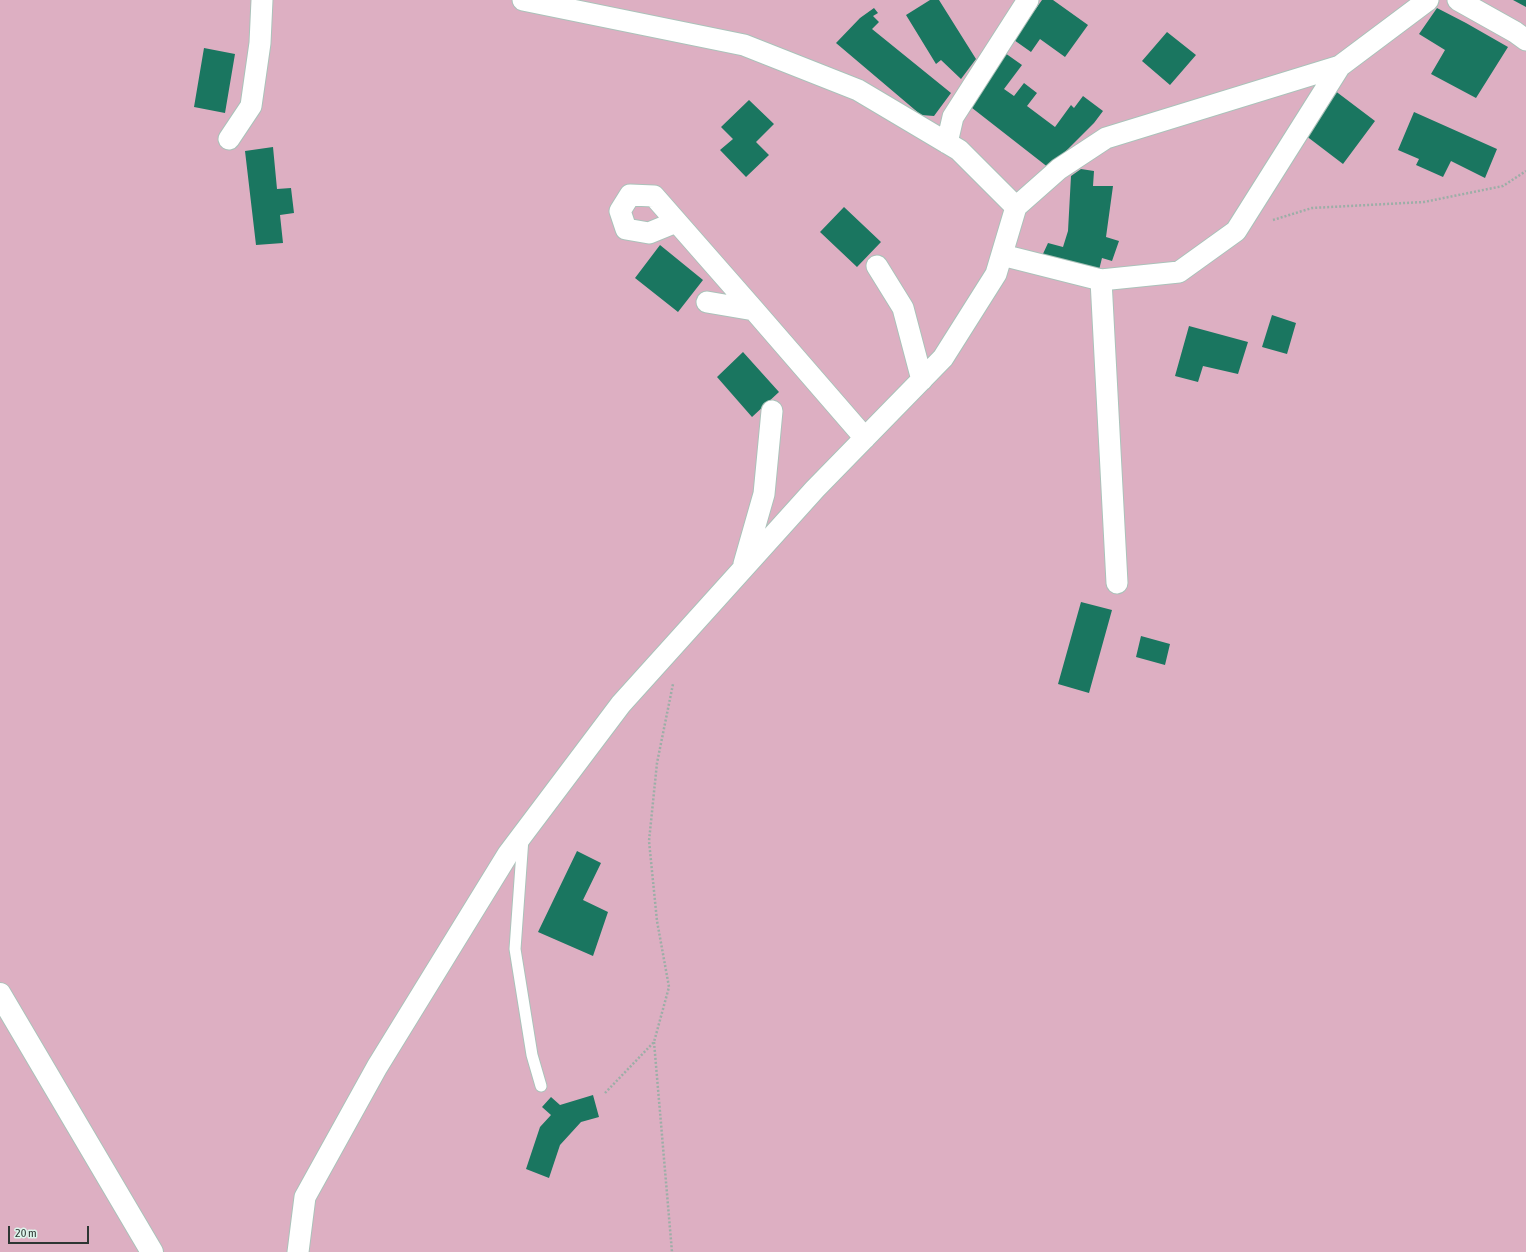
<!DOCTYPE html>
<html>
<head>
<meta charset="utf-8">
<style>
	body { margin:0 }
	#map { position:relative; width:1526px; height:1252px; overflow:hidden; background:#ddf5ec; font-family:"Asap Condensed",sans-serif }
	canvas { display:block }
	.scale { position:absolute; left:8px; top:1226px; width:81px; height:18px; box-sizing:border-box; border:2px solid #2d3633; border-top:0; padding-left:5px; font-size:12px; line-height:14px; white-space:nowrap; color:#2d3633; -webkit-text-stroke:3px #ddf5ec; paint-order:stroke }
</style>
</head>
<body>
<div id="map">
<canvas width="1526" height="1252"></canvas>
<div class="scale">20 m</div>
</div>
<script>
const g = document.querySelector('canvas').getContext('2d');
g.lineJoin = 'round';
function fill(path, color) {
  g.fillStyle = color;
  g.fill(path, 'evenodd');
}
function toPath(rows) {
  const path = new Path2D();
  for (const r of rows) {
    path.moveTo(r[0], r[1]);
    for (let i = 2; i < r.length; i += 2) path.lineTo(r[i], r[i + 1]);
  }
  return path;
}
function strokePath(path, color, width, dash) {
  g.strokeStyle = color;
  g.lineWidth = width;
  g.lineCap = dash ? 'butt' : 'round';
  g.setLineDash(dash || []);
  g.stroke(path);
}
fill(toPath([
	[0,0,1526,0,1526,1252,0,1252]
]), '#ddafc2');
fill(toPath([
	[930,0,939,0,976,59,961,79,941,60,936,64,906,15],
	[1042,0,1053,0,1088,25,1065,57,1040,39,1031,52,1014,40],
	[1513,0,1526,0,1526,7],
	[874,8,878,13,873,16,879,22,872,29,951,93,934,116,921,115,836,43,860,18],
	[1437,8,1466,23,1508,47,1476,98,1431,74,1445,50,1419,34],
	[1167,32,1196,55,1170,85,1142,61],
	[204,48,235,54,225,113,194,107],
	[1005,53,1022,65,1004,89,1014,96,1024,83,1037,93,1027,106,1055,127,1071,105,1074,108,1083,96,1103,111,1094,123,1049,168,967,104],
	[1334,90,1375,121,1343,164,1301,132],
	[749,100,774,124,756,142,769,155,746,177,720,150,733,139,721,127],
	[1414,112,1497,149,1485,178,1451,161,1443,177,1416,165,1419,159,1398,150],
	[273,147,277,189,291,188,294,213,280,215,283,243,256,245,245,151],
	[1081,169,1094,171,1093,186,1113,186,1106,237,1119,241,1112,261,1102,258,1099,270,1042,256,1048,243,1063,247,1068,231,1071,176],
	[844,207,881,242,857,267,820,232],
	[660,245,703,280,678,312,635,278],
	[1272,315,1296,323,1287,354,1262,347],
	[1189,326,1248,342,1238,374,1203,366,1198,382,1175,376],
	[743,352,779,392,752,417,717,377],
	[1081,602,1112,610,1089,693,1058,684],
	[1141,636,1170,644,1165,665,1136,657],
	[577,851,601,863,583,900,608,912,593,956,538,932],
	[593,1095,599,1117,581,1122,560,1145,549,1178,526,1169,540,1127,551,1115,542,1107,551,1097,560,1105]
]), '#1a7660');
const service = toPath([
	[523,838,515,949,532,1055,541,1086]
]);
const minor = toPath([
	[1458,0,1515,32,1526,40],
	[1340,66,1428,0],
	[229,139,251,106,260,43,262,0],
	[947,143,953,117,1028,0],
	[676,222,649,233,626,229,620,211,630,195,654,196,754,310,865,438],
	[1002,255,1101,280,1179,272,1236,231,1340,66,1106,138,1059,169,1016,207],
	[877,266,903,308,922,380],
	[1101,280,1117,583],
	[707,302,754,310],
	[744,564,764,494,772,411],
	[298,1252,305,1197,377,1067,508,854,621,704,815,489,943,358,996,274,1016,207,959,150,858,90,744,45,523,0]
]);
const tertiary = toPath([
	[0,994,152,1252]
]);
strokePath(service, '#abc2ba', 13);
strokePath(minor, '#abc2ba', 23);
strokePath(tertiary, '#abc2ba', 24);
strokePath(toPath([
	[1273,220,1312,208,1424,202,1503,186,1526,171],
	[654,1042,672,1252],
	[605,1093,654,1042,669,987,657,921,649,841,657,763,673,684]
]), '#9caea7', 2.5, [2, 2]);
strokePath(service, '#fff', 11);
strokePath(minor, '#fff', 21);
strokePath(tertiary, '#fff', 22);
</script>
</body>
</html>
